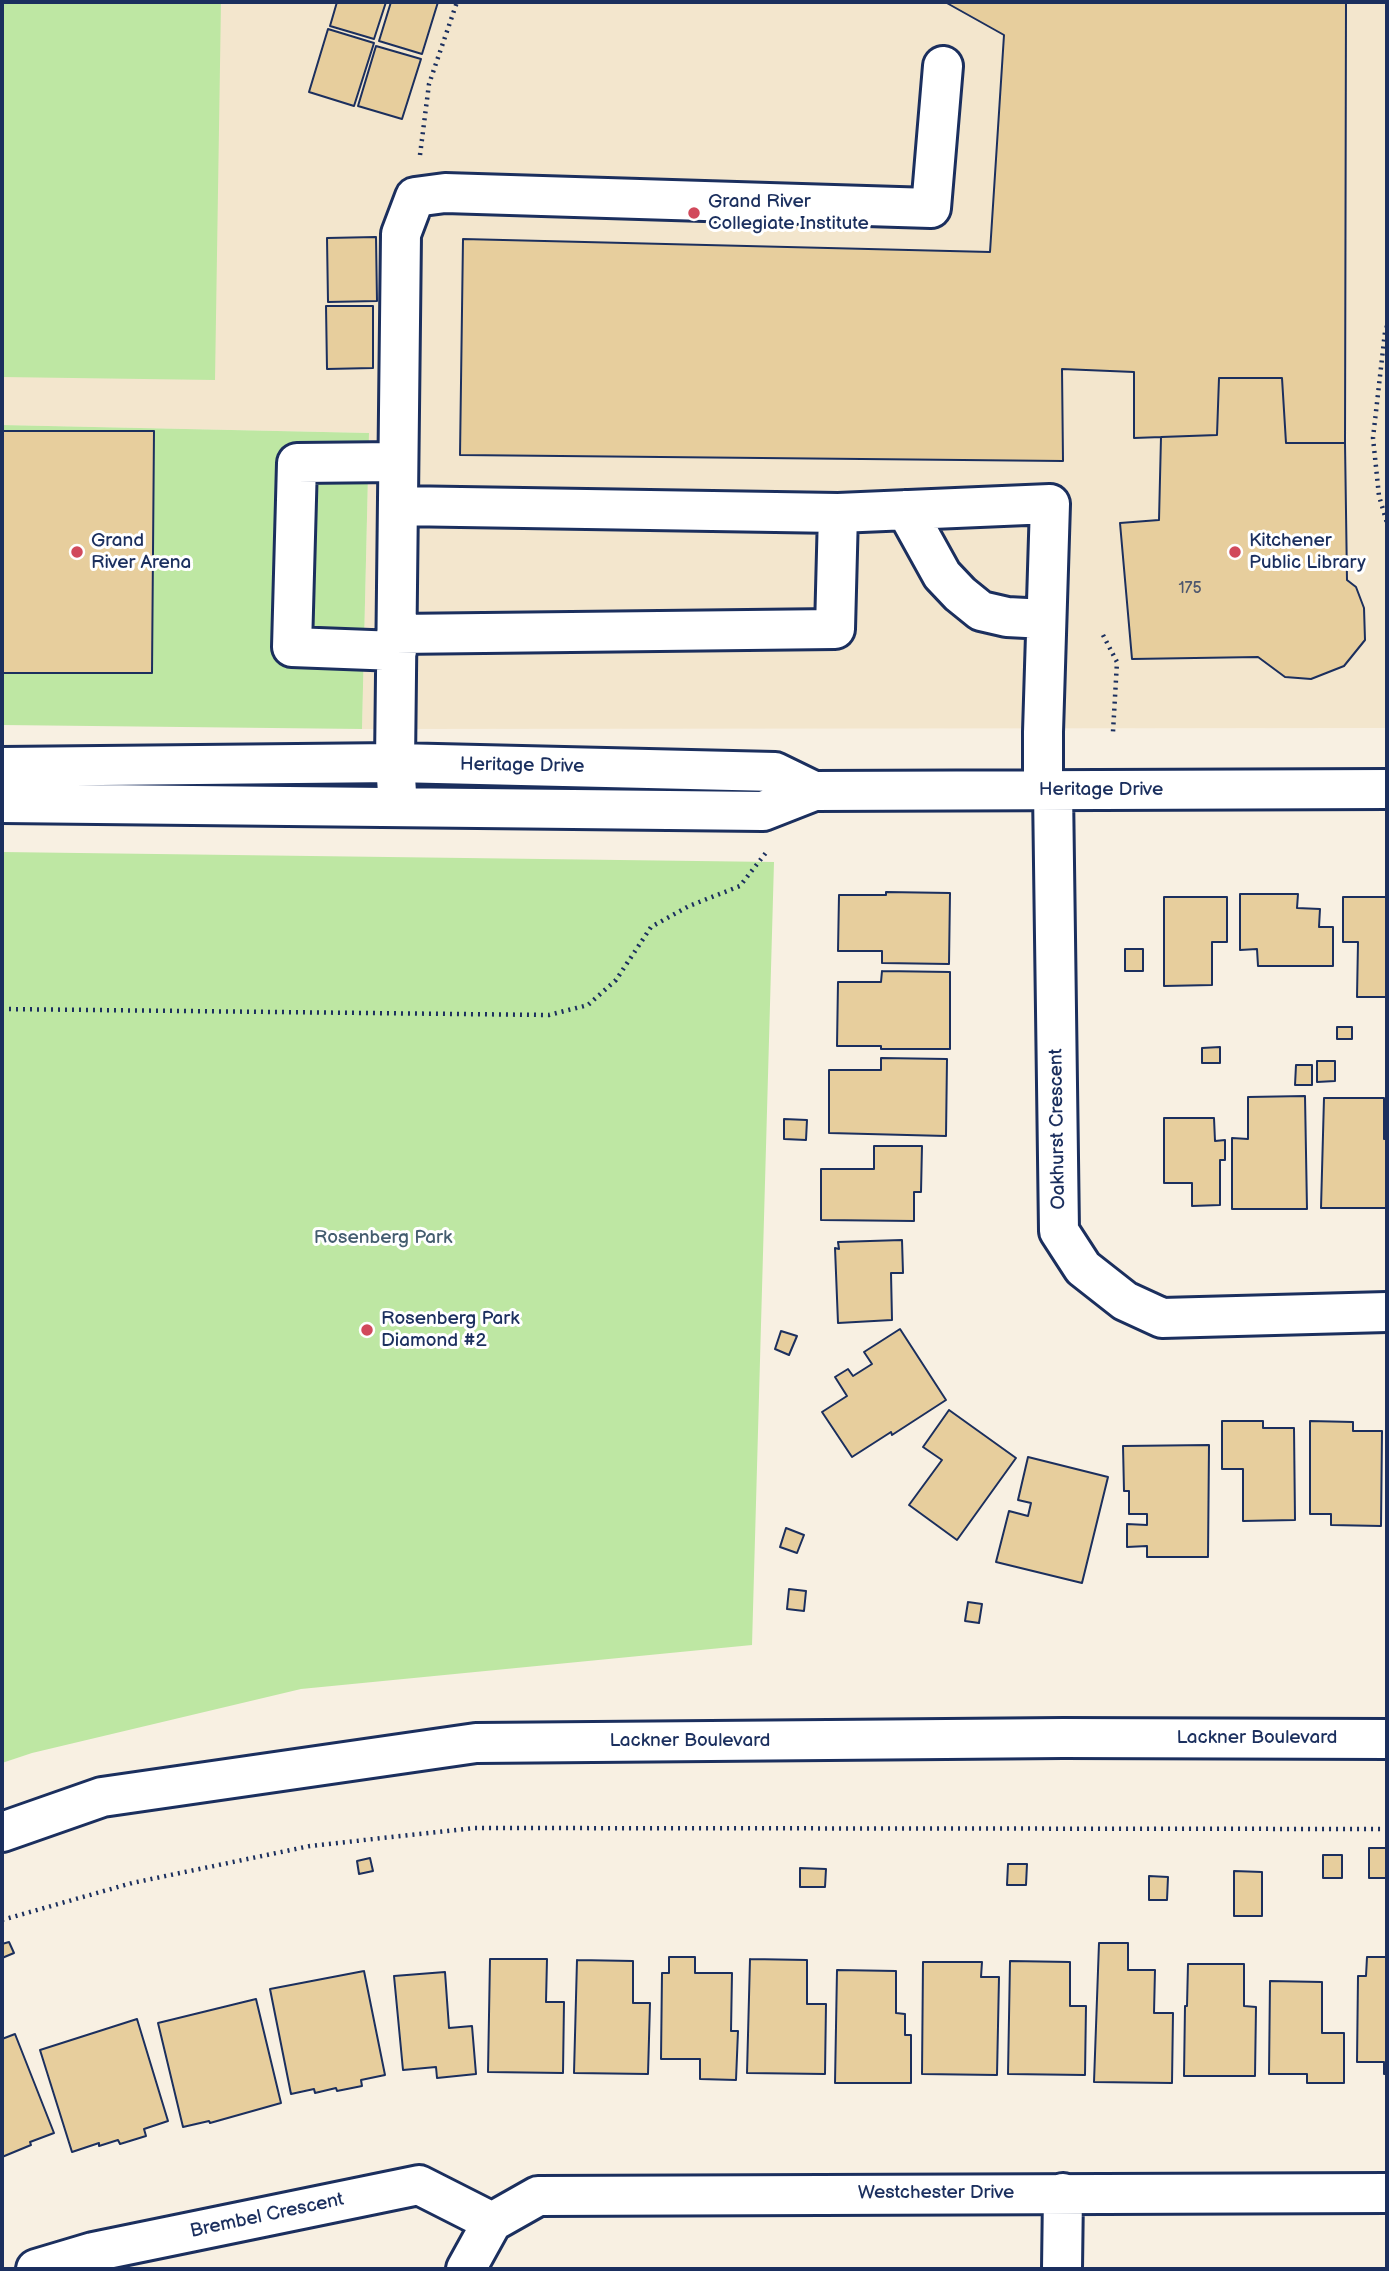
<!DOCTYPE html>
<html>
<head>
<meta charset="utf-8">
<style>
	body { margin:0 }
	#map { position:relative; width:1389px; height:2271px; overflow:hidden; background:#f8f0e2; font-family:"Balsamiq Sans",sans-serif }
	canvas { display:block }
	.frame { position:absolute; inset:0; border:4px solid #1b2f5e; pointer-events:none }
</style>
</head>
<body>
<div id="map">
<canvas width="1389" height="2271"></canvas>
<div class="frame"></div>
</div>
<script>
const g = document.querySelector('canvas').getContext('2d');
g.lineJoin = 'round';
function fill(path, color) {
  g.fillStyle = color;
  g.fill(path, 'evenodd');
}
function toPath(rows) {
  const path = new Path2D();
  for (const r of rows) {
    path.moveTo(r[0], r[1]);
    for (let i = 2; i < r.length; i += 2) path.lineTo(r[i], r[i + 1]);
  }
  return path;
}
function strokePath(path, color, width, dash) {
  g.strokeStyle = color;
  g.lineWidth = width;
  g.lineCap = dash ? 'butt' : 'round';
  g.setLineDash(dash || []);
  g.stroke(path);
}
function write(font, color, halo, rows, align = 'center') {
  g.font = font + ' "Balsamiq Sans",sans-serif';
  g.lineWidth = 6;
  g.setLineDash([]);
  g.textBaseline = 'middle';
  g.strokeStyle = halo;
  g.fillStyle = color;
  for (const [text, x, y, turn = 0] of rows) {
    g.save();
    g.translate(x, y);
    g.rotate((+turn || 0) * Math.PI / 180);
    g.textAlign = isNaN(turn) ? turn : align;
    if (halo) g.strokeText(text, 0, 0);
    g.fillText(text, 0, 0);
    g.restore();
  }
}
fill(toPath([
	[2,2,1387,2,1387,728,362,729,369,433,2,425]
]), '#f3e6cd');
fill(toPath([
	[2,2,221,2,215,380,2,377],
	[2,425,369,433,362,729,2,725],
	[2,852,774,862,752,1645,301,1689,32,1753,2,1763]
]), '#bee7a3');
const building = toPath([
	[337,2,386,2,374,39,330,26,337,2],
	[391,2,438,2,422,54,379,41,391,2],
	[945,2,1346,2,1345,443,1286,443,1282,378,1219,378,1217,435,1134,438,1134,372,1062,369,1063,461,460,455,463,239,990,252,1004,35,945,2],
	[328,29,374,43,354,106,309,92,328,29],
	[376,46,421,59,402,119,358,106,376,46],
	[376,237,377,301,328,302,327,238,376,237],
	[326,306,373,306,373,368,327,369,326,306],
	[1219,378,1282,378,1286,443,1345,443,1347,580,1356,587,1364,608,1365,640,1344,666,1311,679,1285,677,1258,657,1132,659,1120,523,1159,520,1161,437,1217,435,1219,378],
	[2,431,154,431,152,673,2,673,2,431],
	[886,892,950,893,949,964,882,963,882,951,838,951,839,895,886,895,886,892],
	[1240,894,1298,894,1297,908,1320,909,1319,927,1333,927,1333,966,1258,966,1257,949,1240,950,1240,894],
	[1164,897,1227,897,1227,942,1212,942,1212,985,1164,986,1164,897],
	[1343,897,1387,897,1387,997,1357,997,1358,942,1343,942,1343,897],
	[1125,949,1143,949,1143,971,1125,971,1125,949],
	[882,971,950,972,950,1049,881,1049,881,1046,837,1046,838,982,881,982,882,971],
	[1337,1027,1352,1027,1352,1039,1337,1039,1337,1027],
	[1220,1047,1220,1063,1202,1063,1202,1048,1220,1047],
	[881,1058,947,1059,946,1136,829,1133,829,1070,881,1070,881,1058],
	[1317,1061,1335,1061,1335,1081,1317,1082,1317,1061],
	[1296,1065,1312,1065,1312,1085,1295,1085,1296,1065],
	[1305,1096,1307,1209,1232,1209,1232,1138,1248,1139,1248,1097,1305,1096],
	[1324,1098,1384,1098,1384,1139,1387,1139,1387,1208,1321,1208,1324,1098],
	[1164,1118,1214,1118,1215,1141,1225,1140,1225,1160,1220,1160,1220,1205,1192,1206,1192,1183,1164,1183,1164,1118],
	[784,1119,807,1120,806,1140,784,1139,784,1119],
	[874,1146,922,1146,921,1192,914,1192,914,1221,821,1220,821,1169,874,1169,874,1146],
	[902,1240,903,1273,891,1273,892,1320,838,1323,835,1248,839,1249,838,1242,902,1240],
	[900,1329,946,1400,892,1435,891,1432,852,1457,822,1412,847,1396,835,1377,848,1369,853,1376,872,1364,864,1352,900,1329],
	[781,1331,797,1336,789,1355,775,1349,781,1331],
	[949,1410,1016,1458,957,1540,909,1505,942,1460,923,1447,949,1410],
	[1222,1421,1263,1421,1263,1428,1294,1428,1295,1520,1243,1521,1243,1469,1222,1469,1222,1421],
	[1310,1421,1353,1422,1353,1431,1382,1431,1381,1526,1331,1525,1331,1514,1310,1514,1310,1421],
	[1209,1445,1208,1557,1147,1557,1147,1546,1127,1547,1127,1524,1147,1525,1147,1514,1129,1514,1129,1491,1124,1491,1123,1446,1209,1445],
	[1028,1457,1108,1477,1082,1583,996,1562,1009,1511,1028,1516,1031,1503,1018,1500,1028,1457],
	[786,1528,804,1535,797,1553,780,1547,786,1528],
	[789,1589,806,1591,804,1611,787,1609,789,1589],
	[968,1602,982,1604,979,1623,965,1621,968,1602],
	[1369,1848,1387,1848,1387,1878,1369,1878,1369,1848],
	[1323,1855,1342,1855,1342,1878,1323,1878,1323,1855],
	[370,1858,373,1871,359,1874,357,1861,370,1858],
	[1008,1864,1027,1864,1026,1885,1007,1885,1008,1864],
	[800,1868,826,1869,825,1887,800,1887,800,1868],
	[1234,1871,1262,1872,1262,1916,1234,1916,1234,1871],
	[1149,1876,1168,1877,1167,1900,1149,1900,1149,1876],
	[9,1942,14,1953,2,1958,2,1944,9,1942],
	[1099,1943,1128,1943,1128,1970,1155,1970,1154,2013,1173,2013,1172,2083,1094,2082,1099,1943],
	[669,1957,695,1957,695,1973,732,1973,731,2031,738,2031,736,2080,700,2079,700,2059,661,2059,662,1973,669,1973,669,1957],
	[1367,1957,1387,1957,1387,2074,1384,2074,1384,2062,1357,2062,1358,1976,1366,1976,1367,1957],
	[490,1959,547,1959,546,2002,564,2002,563,2073,488,2072,490,1959],
	[750,1959,807,1960,807,2004,826,2004,825,2074,747,2073,750,1959],
	[577,1960,633,1961,633,2003,650,2003,648,2074,574,2073,577,1960],
	[1010,1961,1070,1962,1070,2006,1086,2006,1085,2075,1008,2074,1010,1961],
	[923,1962,982,1962,981,1977,999,1977,997,2075,922,2074,923,1962],
	[1188,1964,1244,1964,1244,2006,1256,2007,1255,2076,1184,2076,1185,2006,1187,2006,1188,1964],
	[837,1970,896,1971,896,2013,905,2014,905,2035,911,2035,911,2083,835,2083,837,1970],
	[364,1971,385,2075,361,2080,362,2086,337,2091,336,2088,315,2093,314,2089,291,2094,270,1989,364,1971],
	[445,1972,449,2028,472,2026,476,2074,437,2078,436,2067,403,2070,394,1976,445,1972],
	[1270,1981,1322,1982,1322,2033,1344,2033,1344,2083,1307,2083,1307,2074,1269,2074,1270,1981],
	[256,1999,281,2103,210,2123,209,2121,183,2127,158,2023,256,1999],
	[137,2019,168,2121,144,2129,146,2136,120,2144,118,2140,99,2146,99,2143,72,2152,40,2050,137,2019],
	[15,2034,54,2133,30,2142,31,2145,2,2157,2,2039,15,2034]
]);
fill(building, '#e7ce9d');
strokePath(building, '#1b2f5e', 2);
const minor = toPath([
	[906,510,942,575,960,594,981,611,1007,617,1046,619],
	[838,513,1050,504,1043,732,1043,790],
	[396,634,835,629,838,513,398,506],
	[397,651,292,647,297,463,398,462],
	[2,767,395,763,775,772,814,791],
	[1053,790,1059,1231,1083,1268,1125,1301,1162,1318,1387,1312],
	[2,803,763,811,814,791,1387,789],
	[398,807,395,763,401,234,415,197,445,193,931,208,943,66],
	[492,2222,538,2196,1387,2193],
	[36,2269,93,2252,419,2185,492,2222],
	[466,2269,492,2222],
	[1062,2269,1063,2193]
]);
const major = toPath([
	[2,1832,102,1797,476,1743,1063,1738,1387,1739]
]);
strokePath(minor, '#1b2f5e', 44);
strokePath(major, '#1b2f5e', 44);
strokePath(toPath([
	[420,155,429,84,457,2],
	[1387,326,1385,332,1373,438,1379,496,1387,523],
	[1103,635,1117,662,1113,732],
	[2,1009,549,1015,588,1005,616,980,651,927,689,906,740,886,768,850],
	[2,1920,132,1883,310,1846,474,1828,1387,1829]
]), '#1b2f5e', 4.5, [2, 5]);
strokePath(minor, '#fff', 38);
strokePath(major, '#fff', 38);
for (const [x, y, r, color] of [
	[694,213,7,"#d1495b"],
	[77,552,7,"#d1495b"],
	[1235,552,7,"#d1495b"],
	[367,1330,7,"#d1495b"]
]) {
  const dot = new Path2D();
  dot.arc(x, y, r, 0, 2 * Math.PI);
  g.fillStyle = color;
  g.fill(dot);
  strokePath(dot, '#fff', 2.5);
}
write('16px', '#4e576e', null, [
	["175",1190,589]
]);
write('19px', '#1b2f5e', '#fff', [
	["Grand River",708,202],
	["Collegiate Institute",708,224],
	["Grand",91,541],
	["River Arena",91,563],
	["Kitchener",1249,541],
	["Public Library",1249,563],
	["Rosenberg Park",381,1319],
	["Diamond #2",381,1341]
], 'left');
write('19px', '#1b2f5e', '#fff', [
	["Heritage Drive",522,766,1],
	["Heritage Drive",1101,790],
	["Oakhurst Crescent",1058,1129,-91],
	["Lackner Boulevard",1257,1738],
	["Lackner Boulevard",690,1741],
	["Westchester Drive",936,2193],
	["Brembel Crescent",267,2216,-12]
]);
write('19px', '#445d6f', '#fff', [
	["Rosenberg Park",383,1238]
]);
</script>
</body>
</html>
